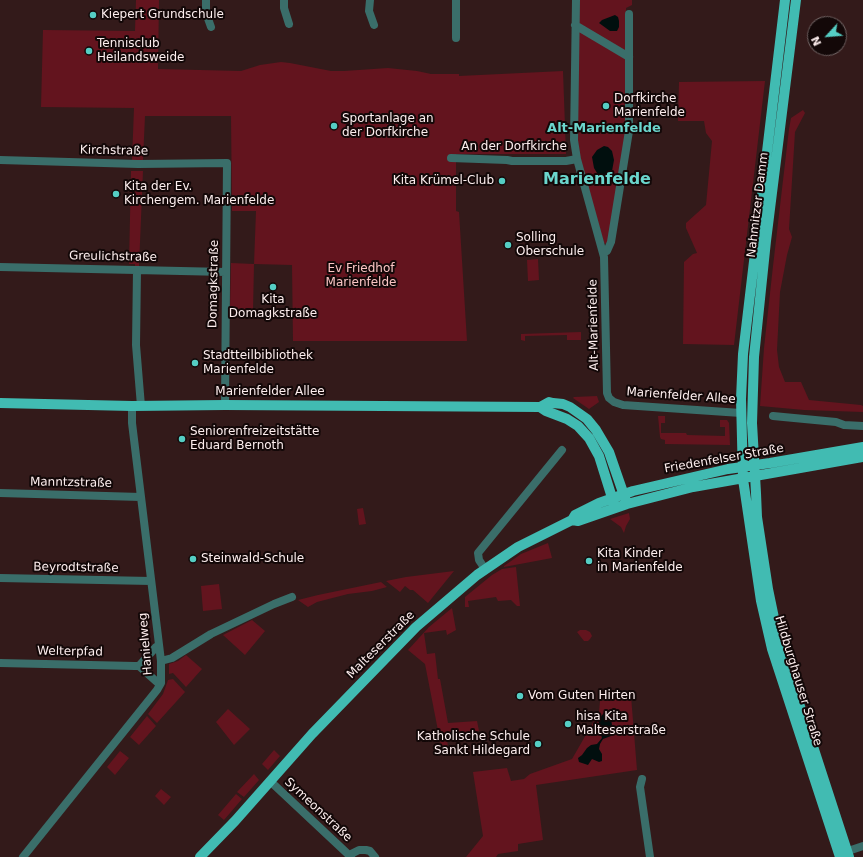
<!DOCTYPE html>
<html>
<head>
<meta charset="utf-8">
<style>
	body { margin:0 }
	#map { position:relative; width:863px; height:857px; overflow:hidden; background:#331a1a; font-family:"DejaVu Sans",sans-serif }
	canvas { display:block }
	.north { position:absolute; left:807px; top:16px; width:40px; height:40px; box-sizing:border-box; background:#130808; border:1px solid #716464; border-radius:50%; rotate:244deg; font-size:11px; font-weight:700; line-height:16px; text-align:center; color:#fdeeee }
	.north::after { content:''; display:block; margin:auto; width:14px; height:18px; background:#55cec4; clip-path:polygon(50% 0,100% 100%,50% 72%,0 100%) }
</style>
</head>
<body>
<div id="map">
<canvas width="863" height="857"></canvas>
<div class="north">N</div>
</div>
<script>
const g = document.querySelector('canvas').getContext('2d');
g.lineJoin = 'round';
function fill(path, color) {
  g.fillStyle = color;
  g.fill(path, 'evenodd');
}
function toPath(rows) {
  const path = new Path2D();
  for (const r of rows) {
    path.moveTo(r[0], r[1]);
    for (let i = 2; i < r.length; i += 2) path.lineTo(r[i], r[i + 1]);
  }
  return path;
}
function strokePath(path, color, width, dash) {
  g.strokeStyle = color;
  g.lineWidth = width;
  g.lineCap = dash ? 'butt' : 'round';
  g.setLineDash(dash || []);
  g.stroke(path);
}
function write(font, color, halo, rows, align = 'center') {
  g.font = font + ' "DejaVu Sans",sans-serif';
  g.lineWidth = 4;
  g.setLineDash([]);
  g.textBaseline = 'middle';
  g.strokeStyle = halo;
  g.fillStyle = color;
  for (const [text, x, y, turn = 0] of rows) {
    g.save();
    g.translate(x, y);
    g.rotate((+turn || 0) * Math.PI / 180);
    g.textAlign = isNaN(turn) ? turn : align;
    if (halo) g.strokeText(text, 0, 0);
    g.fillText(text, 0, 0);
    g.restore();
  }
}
fill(toPath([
	[136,0,159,0,158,69,241,71,260,65,281,62,290,63,331,71,344,71,388,68,417,71,431,74,459,74,459,76,563,71,566,154,456,154,456,211,459,212,467,341,293,341,292,265,254,264,253,311,230,310,231,263,254,264,256,211,232,211,231,116,145,116,143,160,132,160,134,108,41,107,43,30,135,31],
	[579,0,632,0,632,5,626,8,626,132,608,241,606,244,604,243,581,164,576,127],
	[765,81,734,345,683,344,684,262,693,254,697,253,686,228,686,223,706,205,712,141,706,133,704,121,678,121,679,82],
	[803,110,805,113,795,132,789,229,792,237,787,255,780,292,777,350,779,367,785,382,801,382,809,400,861,405,863,406,863,412,804,410,760,406,764,348,773,266,789,129,791,118],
	[131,171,143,171,139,266,135,266,135,264,129,264],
	[538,259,539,280,528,281,527,260],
	[581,332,581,340,567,340,567,335,525,336,525,341,521,340,521,334],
	[597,396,599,402,589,409,573,398,574,397],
	[658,416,665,416,665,423,661,423,661,433,686,433,687,435,725,436,725,427,720,427,720,420,727,420,729,423,730,445,665,444,665,440,661,439,660,437],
	[363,508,366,524,359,525,357,509],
	[629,513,630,519,626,526,624,533,621,527,610,519],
	[548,543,552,558,504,567,504,566,521,554],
	[516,567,520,606,517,606,511,600,498,601,496,597,468,601,469,607,465,607,465,597,492,575,502,569],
	[454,571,428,603,413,590,410,590,405,586,400,592,386,581,406,577],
	[381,582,387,587,372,591,348,594,317,602,308,607,298,600,318,595],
	[219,584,222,609,203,611,201,586],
	[452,608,456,630,447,635,446,630,424,633,427,654,435,653,438,679,440,679,448,723,477,721,479,731,447,736,448,750,442,751,425,664,408,650,429,627],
	[252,620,265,631,245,655,223,635],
	[580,630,586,630,590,632,592,636,590,639,588,641,584,641,577,632],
	[186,655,202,669,186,687,173,673,169,674,169,664,178,661],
	[173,679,185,692,157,723,148,714,163,694,168,680],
	[631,696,637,770,536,785,543,840,518,844,518,851,498,854,496,857,466,857,483,836,473,772,507,768,511,781,524,779,530,774,572,759,599,712,600,701],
	[228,709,250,729,234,745,216,722],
	[147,716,156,726,139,745,130,737],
	[274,750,280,756,268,770,262,764],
	[120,751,129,758,115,775,107,767],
	[254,774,259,780,244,797,237,792],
	[161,789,171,797,164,805,155,796],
	[236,794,242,799,224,820,218,815]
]), '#63141e');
fill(toPath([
	[615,15,618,17,619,21,619,27,617,31,610,31,599,23,602,20],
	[604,146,608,147,612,151,614,160,612,171,609,174,601,176,597,173,594,168,592,157,597,150],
	[606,710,608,710,610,712,613,732,611,736,603,739,600,744,599,749,602,754,602,761,599,762,592,759,588,765,579,762,578,758,582,755,587,748,591,745,597,744,602,738,598,725,600,718]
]), '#010f0e');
strokePath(toPath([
	[206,0,206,13,211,27],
	[284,0,284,8,289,24],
	[370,0,369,11,374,25],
	[456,0,456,38],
	[576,0,574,140,577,159,604,257,607,393,609,398,614,402,623,405,741,413],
	[575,25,629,57],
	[451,158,507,160,512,161,566,161,577,159],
	[0,160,138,164,227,163,225,405],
	[603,252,607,251,611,242,629,131,629,14],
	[0,267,226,272],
	[137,270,136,345,141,406],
	[773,416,836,422,844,425,863,426],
	[0,493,141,497],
	[485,569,479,560,478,553,562,450],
	[0,578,151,581],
	[161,661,172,658,211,634,274,604,292,597],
	[0,663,135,666,139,666,157,682,161,683],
	[139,666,156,647,159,647],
	[642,779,640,787,650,857],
	[270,781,351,857],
	[842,853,863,846],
	[349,855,359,850,366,850,370,851,375,857],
	[23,857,157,690,161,683,161,661,132,423,132,406]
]), '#3a6e6a', 8);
strokePath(toPath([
	[785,0,743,354,741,399,743,479,761,601,772,649,840,857],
	[796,0,766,241,754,357,752,423,756,493,757,517,768,589,779,642,849,857],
	[0,403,132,406,225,405,540,407,549,402,553,403,563,404,570,407,587,419,596,430,609,452,627,504],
	[540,407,546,411,567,419,578,426,589,438,599,456,614,504],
	[572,520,578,521,627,504,693,487,863,457],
	[200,857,235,821,312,734,416,627,477,575,518,547,572,520,575,515,599,503,633,491,728,469,770,463,863,447]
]), '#41bbb2', 10);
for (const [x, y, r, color] of [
	[93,15,4,"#55cec4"],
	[89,51,4,"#55cec4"],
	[606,106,4,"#55cec4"],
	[334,126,4,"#55cec4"],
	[502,181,4,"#55cec4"],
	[116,194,4,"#55cec4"],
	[508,245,4,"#55cec4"],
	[273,287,4,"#55cec4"],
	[195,363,4,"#55cec4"],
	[182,439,4,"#55cec4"],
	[193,559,4,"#55cec4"],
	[589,561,4,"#55cec4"],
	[520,696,4,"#55cec4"],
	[568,724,4,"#55cec4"],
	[538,744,4,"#55cec4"]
]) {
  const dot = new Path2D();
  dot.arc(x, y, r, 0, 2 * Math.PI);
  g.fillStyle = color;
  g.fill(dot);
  strokePath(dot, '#130808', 1.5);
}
write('12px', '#fdeeee', '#130808', [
	["Kiepert Grundschule",101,15],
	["Tennisclub",97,44],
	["Heilandsweide",97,58],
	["Dorfkirche",614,99],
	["Marienfelde",614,113],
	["Sportanlage an",342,119],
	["der Dorfkirche",342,133],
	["Kita Krümel-Club",494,181,"right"],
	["Kita der Ev.",124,187],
	["Kirchengem. Marienfelde",124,201],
	["Solling",516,238],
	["Oberschule",516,252],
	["Kita",273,300,"center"],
	["Domagkstraße",273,314,"center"],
	["Stadtteilbibliothek",203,356],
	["Marienfelde",203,370],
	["Seniorenfreizeitstätte",190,432],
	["Eduard Bernoth",190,446],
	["Kita Kinder",597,554],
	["in Marienfelde",597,568],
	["Steinwald-Schule",201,559],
	["Vom Guten Hirten",528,696],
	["hisa Kita",576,717],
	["Malteserstraße",576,731],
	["Katholische Schule",530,737,"right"],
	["Sankt Hildegard",530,751,"right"]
], 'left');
write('12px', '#fdeeee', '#130808', [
	["An der Dorfkirche",514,147],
	["Kirchstraße",114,151,1],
	["Nahmitzer Damm",758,205,-83],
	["Greulichstraße",113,257,1],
	["Domagkstraße",214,284,-89],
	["Alt-Marienfelde",594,325,-91],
	["Marienfelder Allee",270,392],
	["Marienfelder Allee",681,396,4],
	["Friedenfelser Straße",724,459,-10],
	["Manntzstraße",71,483,1],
	["Beyrodtstraße",76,568,1],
	["Hanielweg",146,644,-95],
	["Malteserstraße",381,645,-45],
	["Welterpfad",70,652,1],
	["Hildburghauser Straße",798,681,73],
	["Symeonstraße",318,810,43]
]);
write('12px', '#fbc5c4', '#130808', [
	["Ev Friedhof",361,269],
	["Marienfelde",361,283]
]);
write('bold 13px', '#6bd6cd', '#130808', [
	["Alt-Marienfelde",604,129]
]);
write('bold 16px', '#6bd6cd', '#130808', [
	["Marienfelde",597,180]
]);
</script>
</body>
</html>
